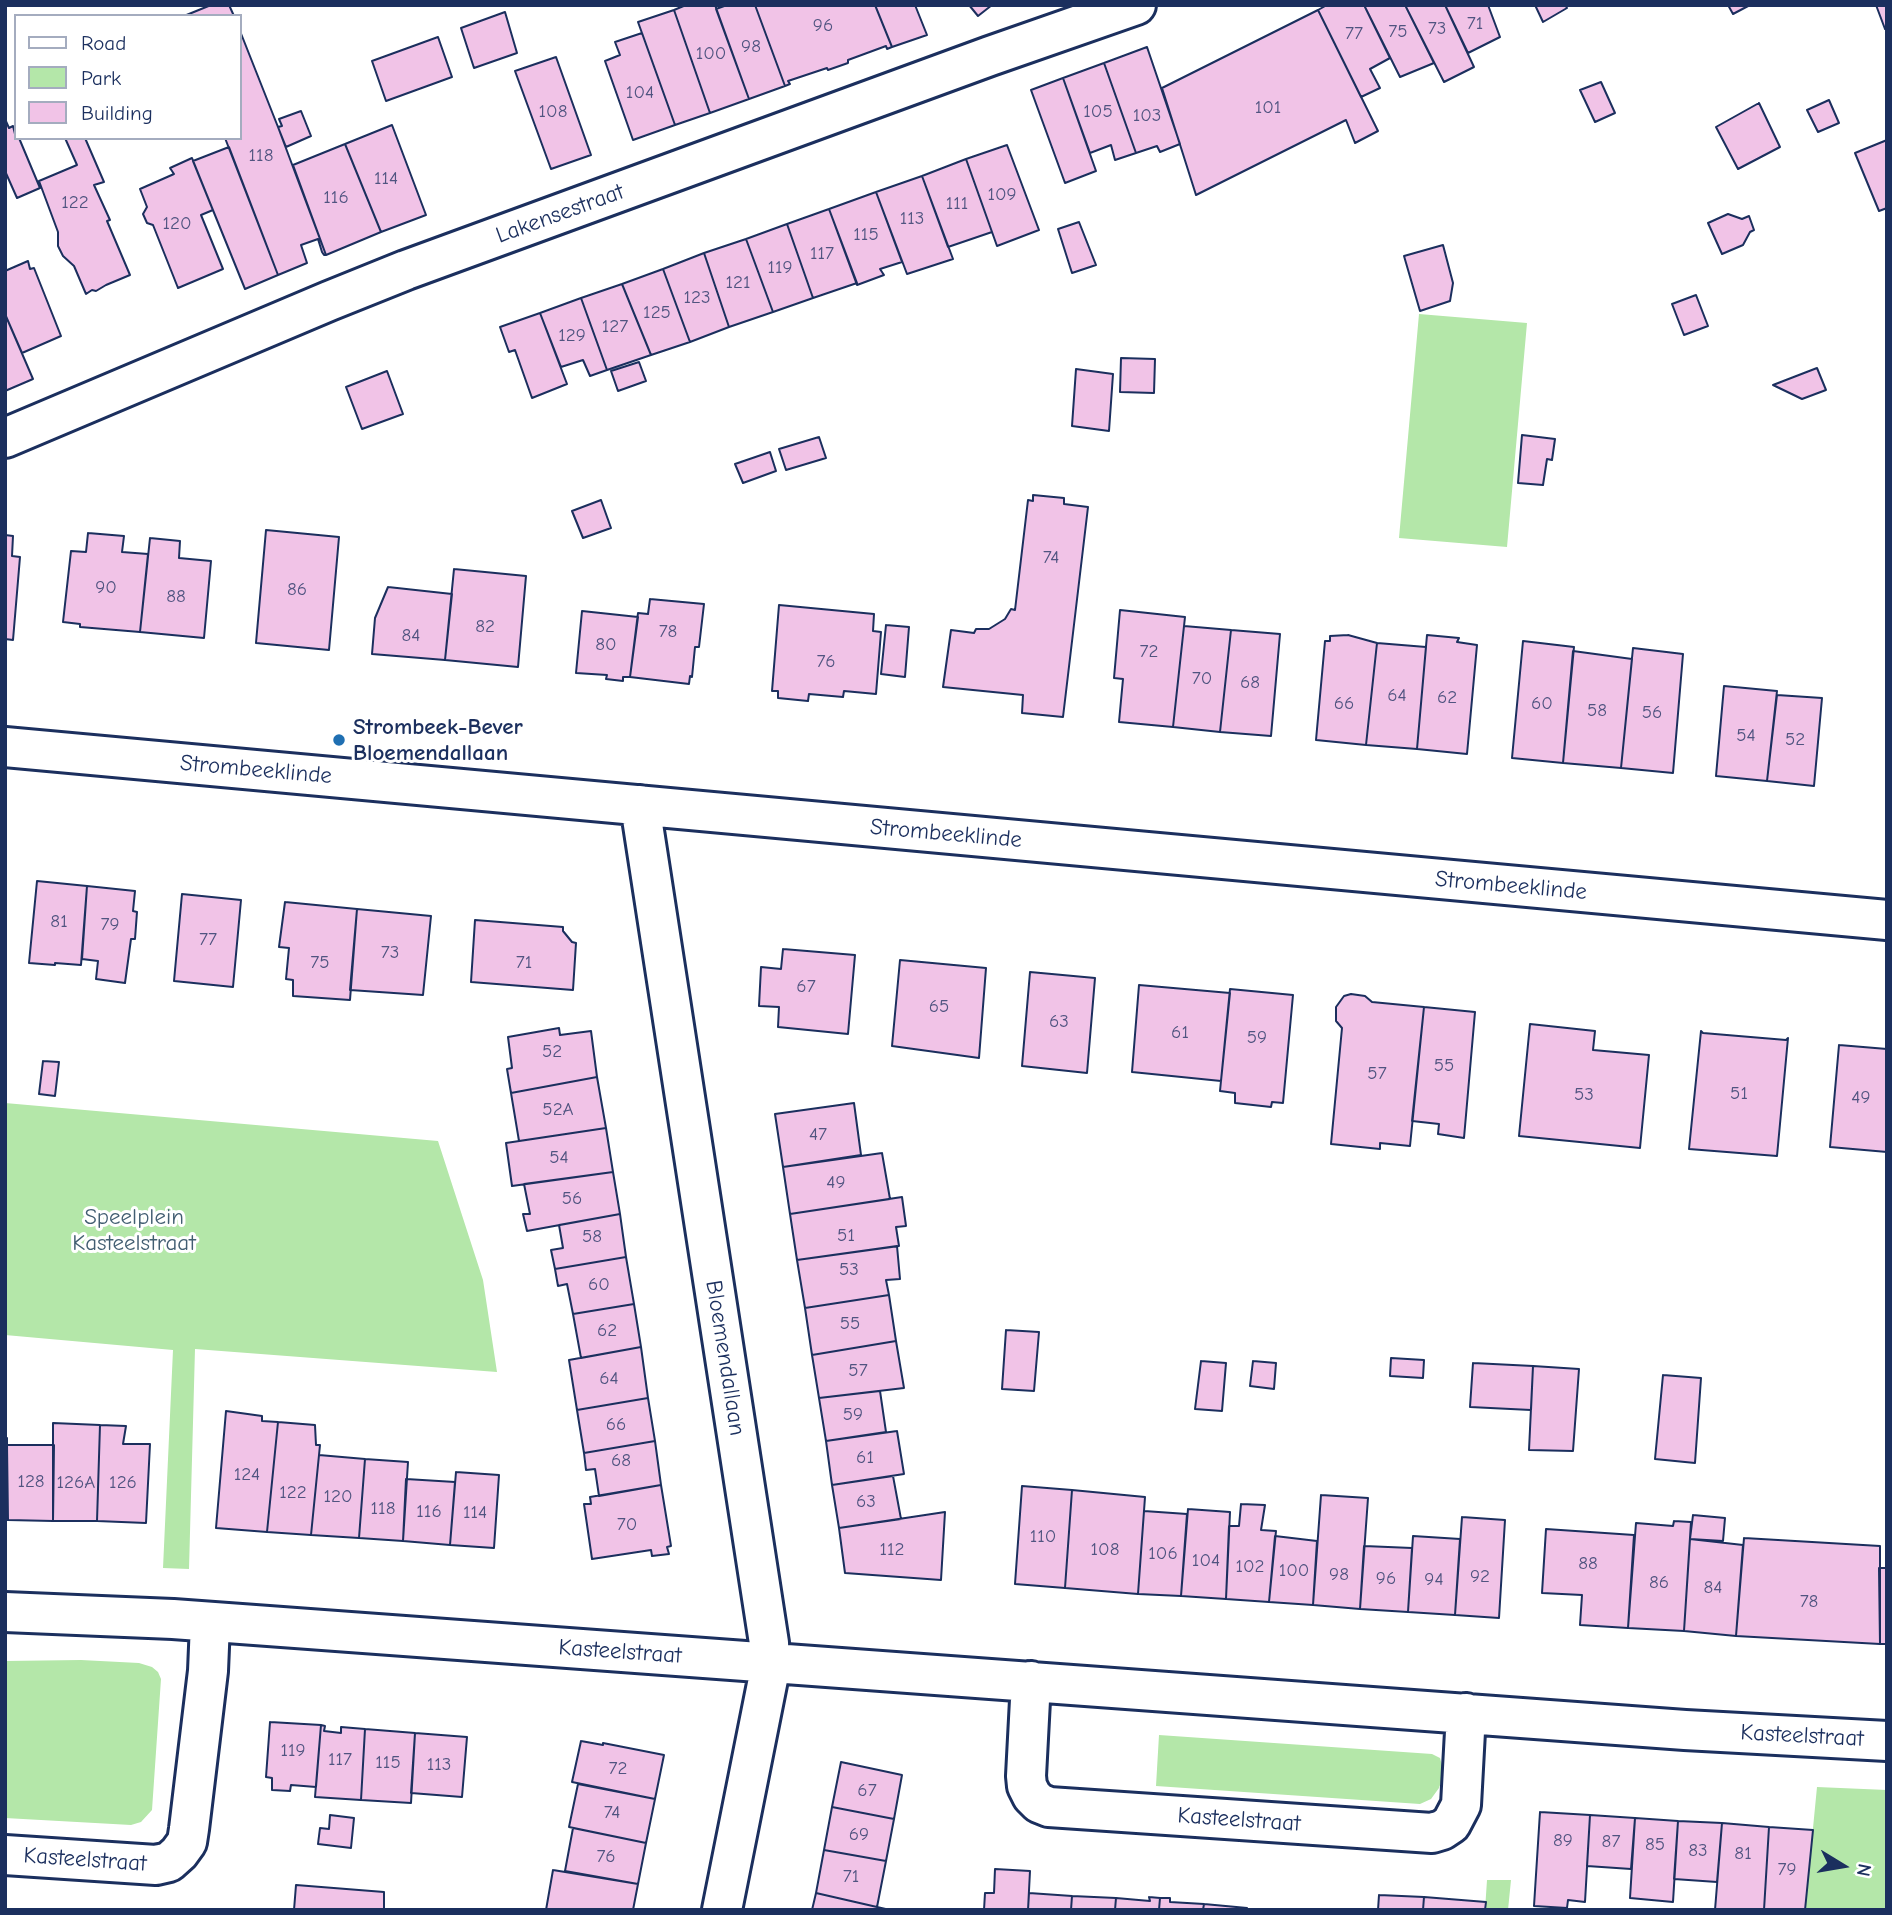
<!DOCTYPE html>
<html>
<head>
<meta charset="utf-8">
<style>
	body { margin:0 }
	#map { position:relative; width:1892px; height:1915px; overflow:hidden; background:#fff; font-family:"Comic Neue",sans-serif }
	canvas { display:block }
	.frame { position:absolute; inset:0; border:7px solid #1b2f5e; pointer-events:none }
	.legend { position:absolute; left:14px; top:14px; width:228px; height:126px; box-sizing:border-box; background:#fff; border:2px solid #a4acbf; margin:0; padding:9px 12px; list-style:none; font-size:21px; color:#1b2f5e }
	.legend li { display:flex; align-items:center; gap:14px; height:35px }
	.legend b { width:35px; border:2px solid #a4acbf }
	.north { position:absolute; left:1808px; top:1831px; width:70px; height:70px; -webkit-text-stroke:5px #fff; paint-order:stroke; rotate:101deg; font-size:19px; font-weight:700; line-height:28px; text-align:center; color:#1b2f5e }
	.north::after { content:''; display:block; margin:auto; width:24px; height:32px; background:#1b2f5e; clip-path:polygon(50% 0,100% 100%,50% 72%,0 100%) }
</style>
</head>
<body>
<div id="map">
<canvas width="1892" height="1915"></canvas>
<div class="frame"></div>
<ul class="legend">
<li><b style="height:9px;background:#fff"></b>Road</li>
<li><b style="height:19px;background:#b4e7a9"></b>Park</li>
<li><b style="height:19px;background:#f1c3e7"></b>Building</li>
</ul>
<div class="north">N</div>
</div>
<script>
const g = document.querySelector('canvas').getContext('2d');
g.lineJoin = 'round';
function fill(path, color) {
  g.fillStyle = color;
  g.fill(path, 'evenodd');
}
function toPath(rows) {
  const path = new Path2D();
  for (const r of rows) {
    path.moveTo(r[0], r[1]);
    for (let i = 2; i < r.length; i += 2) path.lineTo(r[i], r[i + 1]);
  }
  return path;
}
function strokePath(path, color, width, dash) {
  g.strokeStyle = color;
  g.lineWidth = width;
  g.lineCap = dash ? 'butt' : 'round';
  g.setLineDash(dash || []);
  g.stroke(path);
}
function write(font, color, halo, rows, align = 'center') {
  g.font = font + ' "Comic Neue",sans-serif';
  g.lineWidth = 6;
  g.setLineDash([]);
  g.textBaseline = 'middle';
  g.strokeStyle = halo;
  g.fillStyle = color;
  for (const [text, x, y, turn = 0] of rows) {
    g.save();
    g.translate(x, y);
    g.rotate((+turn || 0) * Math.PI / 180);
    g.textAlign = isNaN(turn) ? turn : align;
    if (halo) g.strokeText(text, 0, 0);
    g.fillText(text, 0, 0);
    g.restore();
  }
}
fill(toPath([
	[1419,314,1527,323,1507,547,1399,538],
	[5,1103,438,1141,483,1280,497,1372,195,1349,189,1569,163,1568,173,1350,5,1335],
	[81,1660,139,1663,152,1667,158,1672,161,1679,152,1810,141,1822,131,1825,5,1818,5,1661],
	[1159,1735,1432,1754,1440,1758,1444,1773,1439,1788,1431,1799,1420,1804,1156,1786],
	[1817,1787,1887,1790,1887,1910,1805,1910],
	[1487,1880,1511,1880,1508,1910,1485,1910]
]), '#b4e7a9');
const building = toPath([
	[211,5,229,5,234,16,184,16,211,5],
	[686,5,715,5,749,99,710,113,674,10,686,5],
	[727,5,755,5,785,86,749,99,716,9,727,5],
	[755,5,875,5,892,47,887,49,886,46,848,60,848,63,828,70,827,68,788,81,790,84,785,86,755,5],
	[875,5,915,5,927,35,892,47,875,5],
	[969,5,992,5,978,16,969,5],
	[1327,5,1364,5,1390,58,1370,69,1380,88,1361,97,1318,10,1327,5],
	[1364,5,1405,5,1434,63,1400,77,1364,5],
	[1405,5,1445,5,1474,67,1444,82,1405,5],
	[1445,5,1488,5,1500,37,1468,53,1445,5],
	[1535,5,1565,5,1567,8,1543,22,1535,5],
	[1728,5,1750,5,1733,14,1728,5],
	[1876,5,1887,5,1887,28,1885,29,1876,5],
	[674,10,710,113,675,125,638,22,674,10],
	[1318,10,1378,131,1355,143,1346,120,1196,195,1162,88,1318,10],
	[505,12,517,53,474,68,461,28,505,12],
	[240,31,278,127,326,255,324,255,322,252,318,239,301,245,307,263,278,275,225,138,240,138,240,31],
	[642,33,675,125,633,140,605,61,620,55,615,42,642,33],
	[438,37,452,77,386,101,372,61,438,37],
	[1147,47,1180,144,1160,152,1157,146,1136,153,1104,63,1147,47],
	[556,57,591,155,551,169,515,71,556,57],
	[1104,63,1136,153,1115,160,1111,145,1090,153,1063,78,1104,63],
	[1063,78,1096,171,1065,183,1031,90,1063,78],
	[1601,82,1615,113,1595,122,1580,90,1601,82],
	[1829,100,1839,123,1818,132,1807,110,1829,100],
	[1759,103,1780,147,1738,169,1716,127,1759,103],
	[301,111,311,136,286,147,278,127,282,126,279,119,301,111],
	[5,119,9,128,13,126,16,138,19,138,40,188,17,198,5,171,5,119],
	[392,125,426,215,381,232,345,144,392,125],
	[65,138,85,138,104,182,94,185,110,220,107,221,130,275,106,285,96,291,92,290,86,294,74,266,63,256,58,246,58,232,39,181,77,165,65,138],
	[1887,140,1887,208,1879,211,1855,153,1887,140],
	[345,144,381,232,326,255,293,165,345,144],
	[1007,145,1039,230,997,246,966,159,1007,145],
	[229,147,278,275,245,289,193,161,229,147],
	[192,158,213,210,201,215,223,269,178,288,153,225,147,223,143,214,147,207,140,189,174,174,170,168,192,158],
	[966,159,992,232,948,247,922,176,966,159],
	[922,176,953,259,907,274,876,192,922,176],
	[876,192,902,262,880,269,884,275,857,285,829,209,876,192],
	[829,209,857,283,813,298,787,224,829,209],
	[1728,214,1742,219,1749,216,1754,230,1750,232,1743,245,1722,254,1708,223,1728,214],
	[1079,222,1096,265,1072,273,1058,229,1079,222],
	[787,224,813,298,773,312,746,239,787,224],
	[746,239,773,312,729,327,704,253,746,239],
	[1443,245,1453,283,1450,301,1420,311,1404,256,1443,245],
	[704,253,729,327,690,342,663,269,704,253],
	[28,261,30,269,34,268,61,336,22,353,5,314,5,271,28,261],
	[663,269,690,342,651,355,622,284,663,269],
	[622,284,651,355,607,370,581,298,622,284],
	[1696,295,1708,326,1684,335,1672,304,1696,295],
	[581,298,607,370,590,376,583,360,561,367,540,313,581,298],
	[540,313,567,384,532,398,515,350,509,352,500,327,540,313],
	[5,314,33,379,5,391,5,314],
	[1121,358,1155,359,1154,393,1120,392,1121,358],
	[639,362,646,381,618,391,611,371,639,362],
	[1817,368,1826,390,1802,399,1773,385,1817,368],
	[1076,369,1113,374,1109,431,1072,426,1076,369],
	[387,371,403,414,362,429,346,387,387,371],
	[1522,435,1555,439,1552,460,1547,459,1543,485,1518,483,1522,435],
	[819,437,826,458,786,470,779,449,819,437],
	[770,452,776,471,743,483,735,464,770,452],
	[1033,495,1064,498,1064,504,1088,507,1063,717,1022,713,1023,695,943,687,951,630,974,633,976,629,989,629,1005,619,1011,609,1015,610,1028,500,1033,501,1033,495],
	[601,500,611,528,583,538,572,511,601,500],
	[266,530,339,537,329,650,256,643,266,530],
	[88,533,124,536,122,552,148,554,140,632,80,627,80,624,63,622,71,551,86,552,88,533],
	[5,535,13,536,12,556,20,557,13,640,5,639,5,535],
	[150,538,180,541,179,558,211,561,204,638,140,632,150,538],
	[454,569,526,576,518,667,445,660,454,569],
	[388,587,452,594,445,660,372,654,375,618,388,587],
	[650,599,704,604,699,647,695,647,692,677,690,676,689,684,630,677,638,613,648,614,650,599],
	[779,605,874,614,873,631,881,632,876,694,844,691,843,697,809,694,808,701,778,698,778,691,772,691,779,605],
	[1120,610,1185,617,1173,727,1119,722,1123,679,1114,678,1120,610],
	[582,611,638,617,630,677,623,677,623,681,606,679,607,675,576,673,582,611],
	[886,625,909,627,905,677,881,674,886,625],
	[1184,626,1231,630,1220,732,1173,727,1184,626],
	[1231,630,1280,634,1271,736,1220,732,1231,630],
	[1348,635,1377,643,1366,745,1316,740,1325,641,1330,641,1330,636,1348,635],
	[1427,635,1459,638,1457,642,1477,645,1467,754,1417,749,1427,635],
	[1523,641,1574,647,1563,763,1512,758,1523,641],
	[1377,643,1426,647,1417,749,1366,745,1377,643],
	[1633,648,1683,654,1673,773,1621,768,1633,648],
	[1573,651,1632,659,1621,768,1563,763,1573,651],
	[1724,686,1777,691,1767,781,1716,776,1724,686],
	[1777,695,1822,698,1814,786,1767,781,1777,695],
	[37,881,87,886,81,965,55,963,55,965,29,963,37,881],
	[87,886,135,891,133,911,137,912,135,939,131,939,125,983,96,979,98,961,82,959,87,886],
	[182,894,241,900,233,987,174,981,182,894],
	[285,902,357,909,350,1000,293,996,293,980,286,979,289,948,279,947,285,902],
	[357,909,431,916,423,995,350,990,357,909],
	[475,920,563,927,563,931,572,942,576,943,573,990,471,982,475,920],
	[783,949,855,955,848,1034,778,1027,779,1007,759,1006,761,967,781,969,783,949],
	[900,960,986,968,979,1058,892,1046,900,960],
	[1030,972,1095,978,1087,1073,1022,1066,1030,972],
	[1139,985,1230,993,1221,1081,1132,1072,1139,985],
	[1230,989,1293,995,1283,1103,1272,1102,1271,1107,1235,1103,1235,1093,1220,1091,1230,989],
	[1351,994,1365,996,1372,1002,1424,1007,1410,1146,1380,1143,1380,1149,1331,1144,1342,1028,1336,1021,1336,1007,1344,996,1351,994],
	[1424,1007,1475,1012,1464,1138,1438,1134,1439,1124,1412,1121,1424,1007],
	[1530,1024,1595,1031,1593,1050,1649,1055,1640,1148,1519,1136,1530,1024],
	[559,1028,560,1035,591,1031,597,1077,511,1093,507,1069,512,1068,508,1037,559,1028],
	[1701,1031,1703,1033,1786,1040,1788,1038,1777,1156,1689,1149,1701,1031],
	[1839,1045,1887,1049,1887,1152,1830,1147,1839,1045],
	[43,1061,59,1062,55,1096,39,1094,43,1061],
	[597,1077,606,1128,519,1141,511,1093,597,1077],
	[854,1103,861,1155,783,1167,775,1114,854,1103],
	[606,1128,613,1172,512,1186,506,1143,606,1128],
	[882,1153,890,1199,790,1214,783,1167,882,1153],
	[613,1172,620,1214,527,1231,523,1214,530,1214,524,1184,613,1172],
	[902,1197,906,1226,896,1227,899,1246,797,1260,790,1214,902,1197],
	[620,1214,626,1257,555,1269,551,1250,563,1248,559,1225,620,1214],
	[897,1246,900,1279,886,1280,889,1295,805,1308,797,1260,897,1246],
	[626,1257,634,1304,573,1314,567,1284,558,1286,555,1269,626,1257],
	[889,1295,896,1341,812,1355,805,1308,889,1295],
	[634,1304,641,1347,581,1358,573,1314,634,1304],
	[1006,1330,1039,1332,1034,1391,1002,1389,1006,1330],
	[896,1341,904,1388,819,1398,812,1355,896,1341],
	[641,1347,648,1398,577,1410,569,1360,641,1347],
	[1391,1358,1424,1360,1423,1378,1390,1376,1391,1358],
	[1201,1361,1226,1363,1222,1411,1195,1409,1201,1361],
	[1253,1361,1276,1363,1274,1389,1250,1386,1253,1361],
	[1473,1363,1533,1366,1531,1410,1470,1407,1473,1363],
	[1533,1366,1579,1369,1573,1451,1529,1450,1533,1366],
	[1663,1375,1701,1378,1695,1463,1655,1459,1663,1375],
	[880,1391,886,1432,826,1441,819,1398,880,1391],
	[648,1398,655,1441,584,1453,577,1410,648,1398],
	[226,1411,262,1416,262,1421,278,1422,267,1532,216,1528,226,1411],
	[278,1422,315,1425,316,1445,320,1445,311,1535,267,1532,278,1422],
	[53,1423,100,1425,97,1521,53,1521,53,1423],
	[100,1425,126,1426,123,1444,150,1444,146,1523,97,1521,100,1425],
	[897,1431,904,1474,832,1485,826,1441,897,1431],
	[5,1438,7,1438,7,1445,8,1520,5,1520,5,1438],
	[655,1441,661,1485,599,1496,595,1469,586,1470,584,1453,655,1441],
	[7,1445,54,1445,53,1521,8,1520,7,1445],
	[319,1455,365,1459,359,1538,311,1535,319,1455],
	[365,1459,408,1462,403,1541,359,1538,365,1459],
	[456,1472,499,1475,494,1548,450,1545,456,1472],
	[893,1476,901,1519,839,1528,832,1485,893,1476],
	[406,1479,455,1482,450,1545,403,1541,406,1479],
	[661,1485,671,1546,667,1547,669,1554,652,1556,651,1550,592,1559,584,1504,591,1504,590,1497,661,1485],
	[1022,1486,1072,1490,1065,1588,1015,1584,1022,1486],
	[1072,1490,1145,1497,1138,1594,1065,1588,1072,1490],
	[1321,1495,1368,1498,1360,1609,1313,1605,1321,1495],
	[1241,1504,1265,1505,1261,1530,1276,1531,1269,1602,1226,1599,1229,1526,1239,1526,1241,1504],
	[1188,1509,1230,1512,1226,1599,1181,1596,1188,1509],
	[1144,1511,1187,1514,1181,1596,1138,1594,1144,1511],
	[945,1512,941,1580,845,1573,839,1528,945,1512],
	[1693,1515,1725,1518,1723,1541,1690,1539,1693,1515],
	[1462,1517,1505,1520,1499,1618,1455,1615,1462,1517],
	[1674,1521,1691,1522,1684,1631,1628,1628,1636,1523,1673,1526,1674,1521],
	[1546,1529,1634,1535,1628,1628,1580,1625,1582,1595,1542,1593,1546,1529],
	[1275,1536,1317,1541,1313,1605,1269,1602,1275,1536],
	[1413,1536,1460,1539,1455,1615,1408,1612,1413,1536],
	[1744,1538,1880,1546,1880,1644,1736,1636,1744,1538],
	[1690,1539,1743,1545,1736,1636,1684,1631,1690,1539],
	[1364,1546,1412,1548,1408,1612,1360,1609,1364,1546],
	[1879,1568,1887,1568,1887,1644,1880,1644,1879,1568],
	[270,1722,321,1725,316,1787,291,1785,290,1791,272,1790,272,1778,266,1777,270,1722],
	[321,1725,325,1726,324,1731,341,1733,341,1727,365,1729,361,1800,315,1797,321,1725],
	[365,1729,415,1733,411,1803,361,1800,365,1729],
	[415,1733,467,1737,462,1797,411,1793,415,1733],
	[581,1741,603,1745,603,1743,664,1755,655,1799,572,1782,581,1741],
	[841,1762,902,1775,894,1819,832,1807,841,1762],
	[578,1784,655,1799,646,1843,569,1827,578,1784],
	[832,1807,894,1819,886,1861,824,1850,832,1807],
	[1540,1812,1590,1815,1585,1902,1568,1900,1567,1908,1534,1906,1540,1812],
	[330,1815,354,1818,351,1848,318,1844,320,1828,329,1829,330,1815],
	[1590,1815,1635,1818,1631,1869,1587,1866,1590,1815],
	[1635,1818,1678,1821,1673,1902,1630,1898,1635,1818],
	[1678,1821,1722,1823,1717,1882,1674,1879,1678,1821],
	[1722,1823,1769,1827,1764,1910,1715,1910,1722,1823],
	[1769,1827,1813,1830,1805,1910,1764,1910,1769,1827],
	[573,1828,646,1843,638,1884,565,1871,573,1828],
	[824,1850,886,1861,877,1907,816,1893,824,1850],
	[995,1869,1030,1871,1028,1910,984,1910,985,1893,994,1893,995,1869],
	[553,1870,638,1884,633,1910,546,1910,553,1870],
	[296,1885,384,1892,384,1910,294,1910,296,1885],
	[816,1893,877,1907,890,1910,812,1910,816,1893],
	[1029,1893,1072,1896,1071,1910,1028,1910,1029,1893],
	[1379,1895,1424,1897,1423,1910,1378,1910,1379,1895],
	[1072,1896,1116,1898,1115,1910,1071,1910,1072,1896],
	[1149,1897,1160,1898,1159,1910,1115,1910,1116,1898,1150,1901,1149,1897],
	[1424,1897,1486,1902,1485,1910,1423,1910,1424,1897],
	[1160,1898,1170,1898,1170,1902,1204,1904,1203,1910,1159,1910,1160,1898],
	[1204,1904,1247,1908,1247,1910,1203,1910,1204,1904]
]);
fill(building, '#f1c3e7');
strokePath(building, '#1b2f5e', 2);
const minor = toPath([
	[5,438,329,301,406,270,990,56,1136,5],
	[5,747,1887,920],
	[640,805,769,1643,770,1663,768,1679,722,1910],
	[5,1612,173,1619,1685,1730,1887,1741],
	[1031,1681,1026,1776,1027,1786,1032,1796,1039,1803,1049,1807,1432,1833,1442,1830,1451,1824,1461,1805,1466,1713],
	[5,1855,156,1865,169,1862,179,1853,187,1842,189,1829,208,1671,210,1623]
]);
strokePath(minor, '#1b2f5e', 44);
strokePath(minor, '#fff', 38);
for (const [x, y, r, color] of [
	[339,740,7,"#1f6fb2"]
]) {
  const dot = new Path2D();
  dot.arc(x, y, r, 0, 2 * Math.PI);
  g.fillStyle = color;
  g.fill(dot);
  strokePath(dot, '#fff', 2.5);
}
write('19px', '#505480', null, [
	["71",1475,24],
	["96",823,26],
	["73",1437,29],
	["75",1398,32],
	["77",1354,34],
	["98",751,47],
	["100",711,54],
	["104",640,93],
	["101",1268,108],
	["108",553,112],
	["105",1098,112],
	["103",1147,116],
	["118",261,156],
	["114",386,179],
	["109",1002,195],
	["116",336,198],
	["122",75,203],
	["111",957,204],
	["113",912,219],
	["120",177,224],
	["115",866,235],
	["117",822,254],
	["119",780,268],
	["121",738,283],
	["123",697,298],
	["125",657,313],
	["127",615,327],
	["129",572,336],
	["74",1051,558],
	["90",106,588],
	["86",297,590],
	["88",176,597],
	["82",485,627],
	["78",668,632],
	["84",411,636],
	["80",606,645],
	["72",1149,652],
	["76",826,662],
	["70",1202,679],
	["68",1250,683],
	["64",1397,696],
	["62",1447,698],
	["66",1344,704],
	["60",1542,704],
	["58",1597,711],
	["56",1652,713],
	["54",1746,736],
	["52",1795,740],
	["81",59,922],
	["79",110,925],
	["77",208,940],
	["73",390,953],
	["75",320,963],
	["71",524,963],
	["67",806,987],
	["65",939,1007],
	["63",1059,1022],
	["61",1180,1033],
	["59",1257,1038],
	["52",552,1052],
	["55",1444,1066],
	["57",1377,1074],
	["51",1739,1094],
	["53",1584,1095],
	["49",1861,1098],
	["52A",558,1110],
	["47",818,1135],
	["54",559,1158],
	["49",836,1183],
	["56",572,1199],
	["51",846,1236],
	["58",592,1237],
	["53",849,1270],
	["60",599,1285],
	["55",850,1324],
	["62",607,1331],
	["57",858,1371],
	["64",609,1379],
	["59",853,1415],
	["66",616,1425],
	["61",865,1458],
	["68",621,1461],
	["124",247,1475],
	["128",31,1482],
	["126A",76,1483],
	["126",123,1483],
	["122",293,1493],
	["120",338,1497],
	["63",866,1502],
	["118",383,1509],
	["116",429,1512],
	["114",475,1513],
	["70",627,1525],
	["110",1043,1537],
	["112",892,1550],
	["108",1105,1550],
	["106",1163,1554],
	["104",1206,1561],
	["88",1588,1564],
	["102",1250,1567],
	["100",1294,1571],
	["98",1339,1575],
	["92",1480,1577],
	["96",1386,1579],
	["94",1434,1580],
	["86",1659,1583],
	["84",1713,1588],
	["78",1809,1602],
	["119",293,1751],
	["117",340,1760],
	["115",388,1763],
	["113",439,1765],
	["72",618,1769],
	["67",867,1791],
	["74",612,1813],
	["69",859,1835],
	["89",1563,1841],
	["87",1611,1842],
	["85",1655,1845],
	["83",1698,1851],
	["81",1743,1854],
	["76",606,1857],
	["79",1787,1870],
	["71",851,1877]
]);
write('23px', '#1b2f5e', '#fff', [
	["Lakensestraat",560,214,-20],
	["Strombeeklinde",256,770,5],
	["Strombeeklinde",946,834,5],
	["Strombeeklinde",1511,886,5],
	["Bloemendallaan",725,1358,81],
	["Kasteelstraat",620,1652,4],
	["Kasteelstraat",1802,1736,3],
	["Kasteelstraat",1239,1820,4],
	["Kasteelstraat",85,1860,4]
]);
write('bold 23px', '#1b2f5e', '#fff', [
	["Strombeek-Bever",353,727],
	["Bloemendallaan",353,753]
], 'left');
write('23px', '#415d71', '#fff', [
	["Speelplein",134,1217],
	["Kasteelstraat",134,1243]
]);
</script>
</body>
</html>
